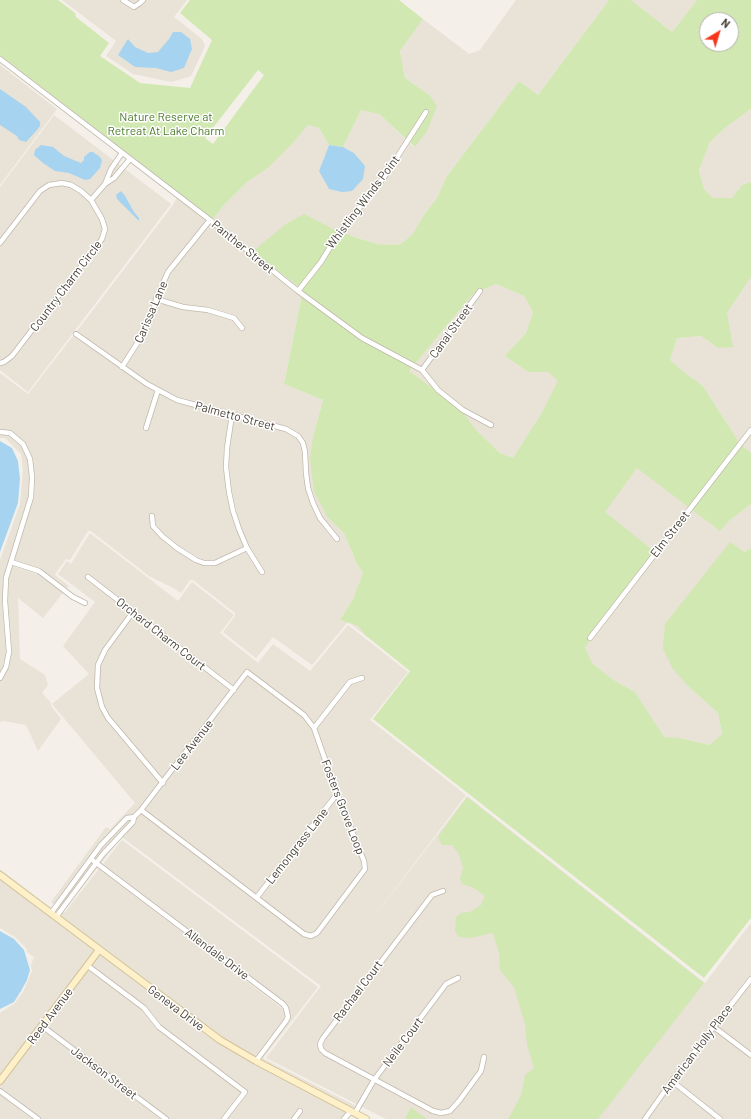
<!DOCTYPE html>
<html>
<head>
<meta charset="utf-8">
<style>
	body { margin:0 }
	#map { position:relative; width:751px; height:1119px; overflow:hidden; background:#f4f0e9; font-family:Barlow,sans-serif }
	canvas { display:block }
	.north { position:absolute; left:699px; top:12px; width:40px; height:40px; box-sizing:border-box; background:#fff; border:1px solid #b6b3af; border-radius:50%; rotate:38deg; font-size:11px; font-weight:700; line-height:16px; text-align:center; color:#484137 }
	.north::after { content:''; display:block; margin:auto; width:14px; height:18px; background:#f7371d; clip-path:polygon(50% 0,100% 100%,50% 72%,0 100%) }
</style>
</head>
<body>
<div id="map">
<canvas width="751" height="1119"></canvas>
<div class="north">N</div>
</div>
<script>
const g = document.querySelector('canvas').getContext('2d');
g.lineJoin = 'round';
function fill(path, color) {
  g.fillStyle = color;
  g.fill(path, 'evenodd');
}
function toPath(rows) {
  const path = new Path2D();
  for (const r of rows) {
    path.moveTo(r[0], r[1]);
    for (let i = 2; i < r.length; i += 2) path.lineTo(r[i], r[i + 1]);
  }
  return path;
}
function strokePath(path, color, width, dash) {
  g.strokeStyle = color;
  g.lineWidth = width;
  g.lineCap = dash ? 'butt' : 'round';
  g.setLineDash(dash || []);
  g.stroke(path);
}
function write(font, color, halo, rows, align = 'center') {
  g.font = font + ' Barlow,sans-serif';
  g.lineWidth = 3;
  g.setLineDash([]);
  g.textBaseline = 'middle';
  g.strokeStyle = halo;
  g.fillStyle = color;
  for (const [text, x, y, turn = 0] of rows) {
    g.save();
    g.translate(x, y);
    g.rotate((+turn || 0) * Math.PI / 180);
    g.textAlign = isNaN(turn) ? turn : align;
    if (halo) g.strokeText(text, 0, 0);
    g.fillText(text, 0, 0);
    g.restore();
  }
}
fill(toPath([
	[62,0,187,0,174,17,202,39,205,46,191,76,172,82,133,74,106,56,116,41],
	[516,0,609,0,538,95,519,81,447,176,437,198,424,215,412,235,399,245,377,244,335,230,254,251,303,290,284,384,323,400,313,437,328,518,344,533,357,564,363,573,353,599,340,620,358,626,365,635,349,623,347,623,312,665,273,637,256,658,223,632,235,616,235,613,193,580,190,580,181,593,173,588,149,576,91,531,88,531,70,560,66,559,55,574,56,576,69,586,67,588,41,569,14,560,34,497,35,477,33,459,25,442,12,431,0,429,0,373,28,394,73,336,155,392,143,430,148,431,159,394,176,403,229,417,224,448,223,467,231,512,244,547,215,560,205,560,198,557,178,545,164,534,156,524,154,513,149,514,151,528,161,538,175,550,195,562,209,566,225,562,246,552,261,576,266,573,250,547,241,527,236,510,232,491,229,466,230,448,234,418,285,431,296,438,300,445,302,453,303,474,306,489,311,504,318,520,325,530,336,543,341,539,322,516,316,502,311,487,308,472,308,451,305,442,300,434,287,426,179,397,148,382,126,366,148,332,158,302,182,310,207,312,232,320,241,331,245,328,235,315,209,307,184,304,160,297,170,274,222,207,246,183,269,167,292,144,308,125,319,128,329,145,319,171,359,159,354,153,343,147,361,110,379,114,414,147,429,95,405,78,400,51,423,19,469,54,480,50],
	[631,0,697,0,672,32],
	[0,65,57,109,0,185],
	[751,109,751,182,742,185,732,198,713,198,704,189,699,170,710,142,725,128],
	[54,115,171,204,28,392,0,370,0,187],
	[177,198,206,221,166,271,155,296,143,330,122,363,77,331,173,205],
	[751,277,751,453,740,444,703,386,684,372,670,360,677,338,701,336,718,348,727,313],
	[496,284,524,296,533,312,526,333,505,356,528,372,548,372,559,381,541,414,513,458,500,453,477,431,459,407,409,371,473,294],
	[0,435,9,436,21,446,28,460,29,478,28,497,4,578,2,601,6,652,3,666,0,673,0,560,20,504,23,470,21,454,5,438,0,438],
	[638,467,720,531,730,520,751,504,751,548,746,552,730,543,689,687,718,713,722,735,710,745,680,738,664,738,635,692,612,679,592,663,585,647,605,623,626,593,604,512],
	[90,533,178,601,192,582,234,615,220,633,258,663,273,644,310,671,348,625,408,672,370,720,466,795,361,934,467,796,705,983,751,923,751,1119,386,1119,266,1058,321,986,122,837,63,911,51,902,106,827,110,829,135,803,52,704,89,674,63,646,95,602,58,574,67,561,71,564],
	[12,566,38,574,63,593,43,618,18,598,20,659,45,675,48,685,42,693,51,703,51,706,61,719,38,751,26,725,4,721,0,722,0,682,3,678,8,667,12,651,8,601,9,578],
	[122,840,318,987,264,1057,264,1059,356,1106,355,1109,260,1060,289,1021,290,1012,288,1007,285,1002,103,864],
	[0,869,51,908,50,909,0,871],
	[99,869,284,1010,285,1013,284,1019,255,1058,209,1029,60,916,62,913,65,912],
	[1,879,96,951,0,1077,0,1013,15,1003,23,992,32,971,31,965,34,957,27,952,26,948,15,937,0,928,0,880],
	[100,954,205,1034,229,1049,256,1065,347,1112,340,1119,297,1119,304,1110,300,1107,291,1119,228,1119,249,1091,161,1025,146,1006,91,965],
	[88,970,142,1010,157,1029,242,1092,221,1119,170,1119,45,1025],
	[42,1030,161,1119,42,1119,0,1087,0,1085],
	[0,1094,33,1119,0,1119]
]), '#e8e2d7');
fill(toPath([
	[0,0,58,0,75,13,76,17,109,43,100,56,140,83,190,88,212,40,180,13,190,0,399,0,423,19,400,51,405,78,429,95,437,106,427,131,415,147,379,114,361,110,343,147,329,145,319,128,308,125,292,144,269,167,246,183,222,207,213,219,0,55],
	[258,70,264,75,213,144,205,138],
	[609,0,631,0,672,32,697,0,751,0,751,109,725,128,710,142,699,170,704,189,713,198,732,198,742,185,751,182,751,277,727,313,733,347,718,348,701,336,677,338,670,360,684,372,703,386,740,444,751,453,751,504,730,520,720,531,637,468,605,512,655,552,605,623,585,647,592,663,612,679,635,692,664,737,680,738,710,745,722,734,718,713,689,687,673,669,663,649,665,624,730,542,745,552,751,548,751,918,704,978,373,719,410,671,365,635,358,626,340,620,353,599,363,573,357,564,344,533,328,518,314,491,310,459,313,437,323,400,284,384,303,290,253,251,286,224,304,214,335,230,358,238,377,244,399,245,412,235,424,215,437,198,447,176,519,81,538,95],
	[707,20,731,20,731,44,707,44],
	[496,284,524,296,533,312,526,333,505,356,528,372,548,372,558,381,541,414,513,458,500,453,477,431,459,407,409,371,473,294],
	[467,797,704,983,598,1119,508,1119,517,1103,522,1092,525,1075,534,1068,527,1045,525,1024,514,987,500,970,499,953,493,933,470,938,459,937,455,931,456,917,461,913,470,912,481,905,485,896,474,888,462,884,460,879,463,868,459,854,452,845,442,845,438,837],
	[411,1107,417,1112,427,1119,405,1119]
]), '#d1e8b2');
fill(toPath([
	[173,32,181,32,190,39,192,49,184,68,171,72,156,68,135,67,118,55,128,39,135,47,148,53,158,52,169,39],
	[0,89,26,107,40,122,40,126,37,130,26,142,19,140,17,136,0,125],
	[41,145,53,147,64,156,81,163,84,160,84,157,90,152,93,152,100,157,102,160,100,168,90,179,85,180,69,173,55,171,43,163,34,155,35,150],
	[329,145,343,147,354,153,365,166,363,179,352,191,342,192,329,189,323,178,319,171],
	[121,191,125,196,134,212,139,218,139,221,117,199,116,195],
	[0,441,12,448,18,461,20,479,18,503,0,552],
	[0,931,14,939,24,950,30,970,27,980,21,991,14,1002,0,1009]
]), '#a6d4f0');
const street = toPath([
	[123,0,134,7,140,3,143,0],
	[0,59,210,220,298,291,362,338,422,370,438,390,463,410,491,425],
	[105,184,114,178,130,159],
	[91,200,105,184,111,169,122,153],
	[0,243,40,191,49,185,62,183,71,185,81,191,91,200,102,219,105,229,102,239,12,356,4,362,0,363],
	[298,291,321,262,338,234,385,176,426,112],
	[156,299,183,307,208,310,234,318,242,328],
	[76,334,147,384,177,400,286,429,298,436,303,443,305,452,306,473,308,488,313,503,320,518,337,539],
	[122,367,145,331,152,316,156,299,168,272,210,220],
	[422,370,480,291],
	[232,415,227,448,226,467,229,492,233,511,239,529,247,548,262,572],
	[146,428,158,390],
	[0,432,10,433,23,444,30,459,32,477,31,497,6,578,5,601,9,652,6,667,0,678],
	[152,516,153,526,162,536,177,548,196,560,204,563,215,563,247,548],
	[11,562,39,571,73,597,85,603],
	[88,577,234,690],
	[133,612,105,650,98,665,97,688,102,707,108,718,163,783],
	[590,638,751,430],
	[314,728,350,682,362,678],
	[91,859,283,1004,286,1008,288,1017,286,1021,256,1061],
	[443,891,432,895,323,1038,320,1044,321,1049,325,1053,433,1111,441,1113,450,1111,459,1101,481,1071,484,1057],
	[257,897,337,794],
	[51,913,101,845,127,818,134,817],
	[56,917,103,854,133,822,134,817,141,810,247,672,304,715,314,728,337,794,364,861,365,869,317,933,311,936,304,934,141,810],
	[88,966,144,1008,159,1027,245,1092,224,1119],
	[42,1026,166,1119],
	[714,1027,751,1055],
	[672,1081,720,1119],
	[0,1091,38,1119],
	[355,1113,374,1080,446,984,458,978],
	[294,1119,300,1111],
	[344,1119,351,1111],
	[645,1119,674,1078,751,979]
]);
const secondary = toPath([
	[0,875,220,1040,256,1061,366,1119],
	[0,1081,99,950]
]);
strokePath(street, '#c0b8ab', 6);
strokePath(secondary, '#d3c399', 8);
strokePath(street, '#fff', 4.5);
strokePath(secondary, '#fef0c9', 6);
write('12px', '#4b7a2a', '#fff', [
	["Nature Reserve at",166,117],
	["Retreat At Lake Charm",166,131]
]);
write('12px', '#484137', '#fff', [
	["Whistling Winds Point",363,202,-53],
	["Panther Street",243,247,39],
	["Country Charm Circle",66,286,-53],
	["Carissa Lane",151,312,-67],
	["Canal Street",451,331,-54],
	["Palmetto Street",235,416,15],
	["Elm Street",670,534,-52],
	["Orchard Charm Court",161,634,38],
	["Lee Avenue",192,745,-52],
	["Fosters Grove Loop",343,807,69],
	["Lemongrass Lane",297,846,-52],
	["Allendale Drive",217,954,37],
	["Rachael Court",358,991,-53],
	["Geneva Drive",176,1008,37],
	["Reed Avenue",50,1016,-53],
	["Neile Court",403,1042,-53],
	["American Holly Place",697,1049,-53],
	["Jackson Street",104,1073,37]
]);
</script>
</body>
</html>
